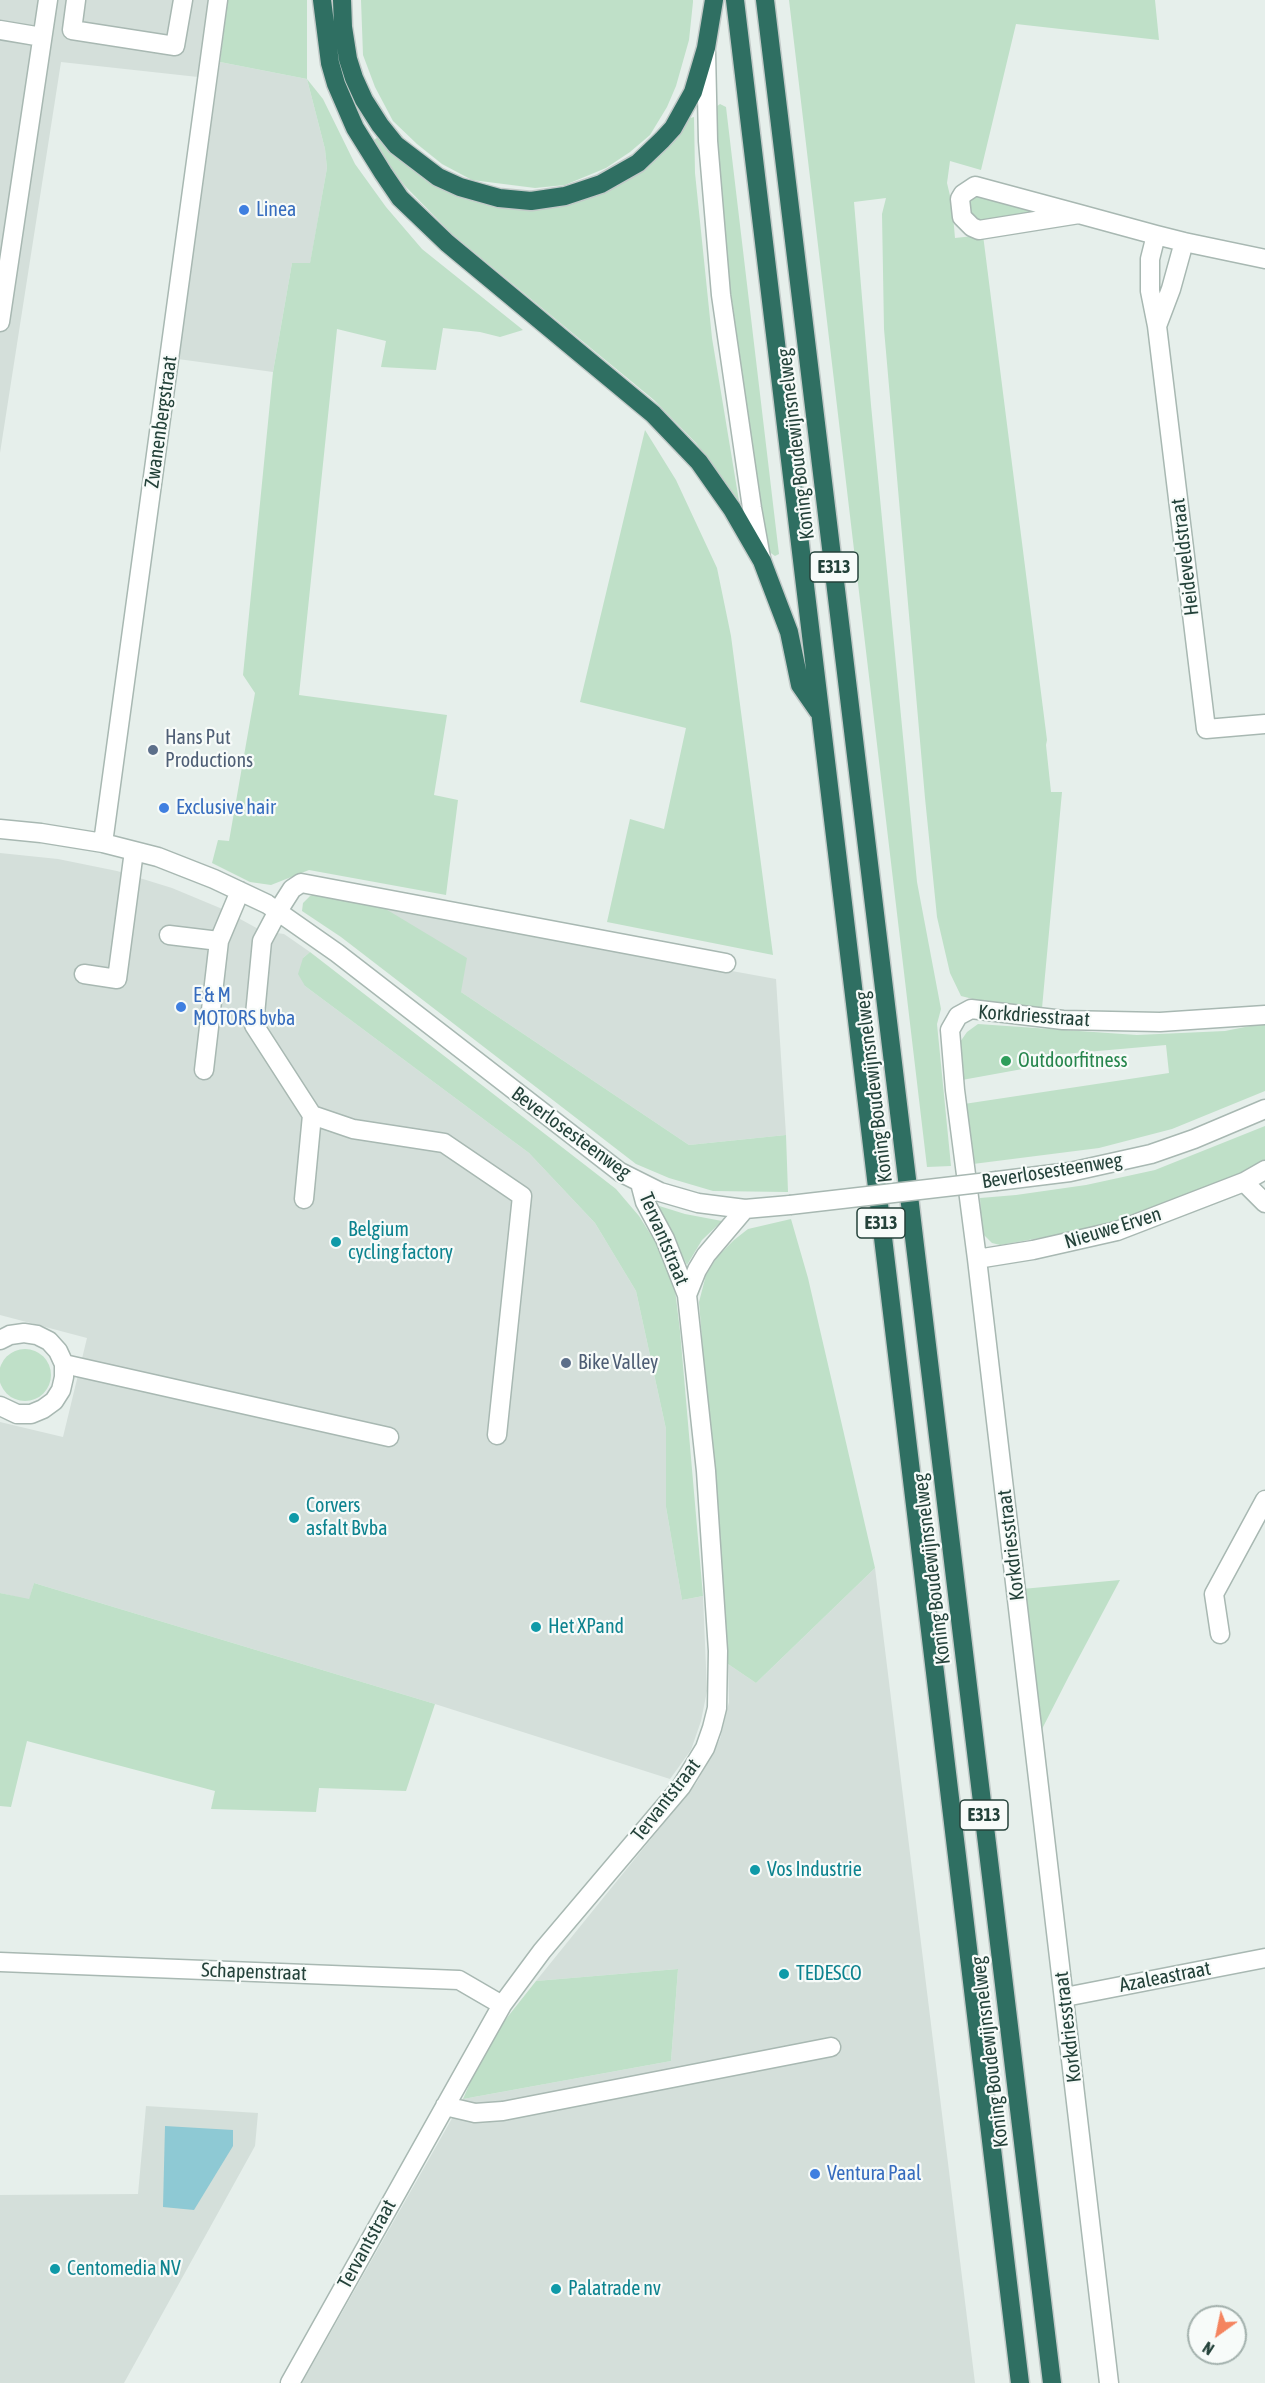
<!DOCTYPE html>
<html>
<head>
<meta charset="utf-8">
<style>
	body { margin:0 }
	#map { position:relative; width:1265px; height:2383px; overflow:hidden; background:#e6efeb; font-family:"Asap Condensed",sans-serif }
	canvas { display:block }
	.north { position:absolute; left:1187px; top:2305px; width:60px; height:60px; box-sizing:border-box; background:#f7fbf9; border:2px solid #a3b1ad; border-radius:50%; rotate:213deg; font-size:16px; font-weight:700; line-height:24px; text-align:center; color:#24423a }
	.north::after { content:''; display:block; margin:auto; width:21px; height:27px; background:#f4845f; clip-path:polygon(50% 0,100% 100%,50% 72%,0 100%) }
</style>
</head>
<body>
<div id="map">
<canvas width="1265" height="2383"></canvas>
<div class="north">N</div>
</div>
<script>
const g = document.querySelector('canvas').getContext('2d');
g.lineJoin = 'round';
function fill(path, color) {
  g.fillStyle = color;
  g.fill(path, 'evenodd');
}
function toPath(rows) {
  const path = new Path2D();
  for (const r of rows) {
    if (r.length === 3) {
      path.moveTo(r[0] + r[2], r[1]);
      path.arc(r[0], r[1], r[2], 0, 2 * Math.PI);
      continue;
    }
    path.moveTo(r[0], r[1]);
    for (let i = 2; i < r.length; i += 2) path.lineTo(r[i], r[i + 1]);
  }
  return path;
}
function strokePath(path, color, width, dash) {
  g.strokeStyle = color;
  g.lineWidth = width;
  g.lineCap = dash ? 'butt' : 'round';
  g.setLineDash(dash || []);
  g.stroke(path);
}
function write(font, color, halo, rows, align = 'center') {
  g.font = font + ' "Asap Condensed",sans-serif';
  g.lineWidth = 4.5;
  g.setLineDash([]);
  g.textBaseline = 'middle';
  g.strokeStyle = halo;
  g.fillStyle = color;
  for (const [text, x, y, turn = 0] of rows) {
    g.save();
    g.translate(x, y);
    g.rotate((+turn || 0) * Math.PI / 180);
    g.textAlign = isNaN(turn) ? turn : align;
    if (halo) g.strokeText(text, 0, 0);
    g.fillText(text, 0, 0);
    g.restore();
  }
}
fill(toPath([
	[0,0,209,0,198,77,61,62,0,453],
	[220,62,307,79,325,149,327,168,310,264,292,263,273,372,178,359],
	[0,853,58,859,117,871,172,888,220,908,262,931,284,934,310,952,303,958,305,986,529,1153,595,1223,636,1291,666,1429,666,1507,682,1600,703,1596,707,1691,701,1721,691,1750,670,1779,435,1704,34,1583,29,1600,0,1593,0,1422,63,1437,87,1338,0,1315],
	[384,908,776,979,786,1135,689,1145,461,992],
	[875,1568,975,2383,302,2383,463,2099,671,2061,678,1969,536,1981,697,1782,720,1739,729,1702,728,1664,756,1683],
	[146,2106,258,2113,255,2146,124,2383,0,2383,0,2195,138,2194]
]), '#d4dfda');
fill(toPath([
	[228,0,307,0,307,79,323,99,355,164,386,207,422,249,523,330,500,337,480,332,443,328,436,370,381,367,386,341,337,329,299,695,447,715,434,795,458,800,446,895,309,870,271,885,250,882,212,863,218,840,229,841,255,693,243,675,273,372,292,263,310,263,327,168,325,149,307,79,220,62],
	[361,0,693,0,693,2,689,40,676,86,667,107,650,135,630,152,606,168,565,185,535,188,472,180,442,164,417,144,393,121,375,87,363,55],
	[789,0,1155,0,1159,40,1016,24,981,170,950,161,947,183,952,204,955,238,983,235,1047,740,1046,745,1051,792,1062,792,1042,1008,985,1002,961,996,950,973,937,917,925,798,884,329,882,214,886,198,854,202,871,405,917,882,941,1009,937,1024,951,1166,927,1167],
	[720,104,726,107,778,546,779,554,775,556,768,551,726,260,712,110],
	[694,117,695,173,712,338,739,501,696,443,654,400,452,234,405,186,386,161,374,140,378,137,425,180,465,199,514,209,565,204,609,191,648,165,666,147,690,118],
	[979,195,1036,211,1037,213,975,222,967,205,970,199],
	[645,430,676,480,717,568,731,636,773,955,607,922,630,819,664,829,686,728,580,702],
	[318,893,384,908,467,958,461,992,689,1145,786,1135,788,1192,713,1191,669,1178,636,1164,341,937,302,911,303,903,310,896],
	[310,952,616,1189,639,1216,658,1246,674,1281,680,1331,703,1596,682,1600,666,1507,666,1429,636,1291,595,1223,529,1153,305,986,298,974,303,958],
	[1265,1023,1265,1091,1172,1129,1099,1148,973,1164,964,1104,1169,1073,1166,1045,1030,1057,1028,1068,962,1080,960,1042,967,1032,978,1024,1137,1035,1225,1031],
	[1265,1126,1265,1161,1234,1178,1114,1225,1000,1245,992,1243,982,1233,980,1198,1016,1195,1086,1185,1155,1170],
	[656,1205,685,1214,722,1221,702,1240,687,1265],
	[791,1219,808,1278,875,1568,756,1683,728,1664,699,1302,706,1275,717,1257,734,1240,748,1229],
	[25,1375,26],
	[1120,1580,1069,1676,1042,1729,1022,1589],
	[34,1583,435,1704,406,1791,319,1788,316,1812,211,1809,215,1791,27,1741,11,1807,0,1806,0,1593,29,1599],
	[678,1969,671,2061,463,2099,477,2067,502,2024,536,1981]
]), '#bfe0c8');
fill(toPath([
	[165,2126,233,2130,233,2146,194,2210,163,2207]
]), '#8ec9d4');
const minor = toPath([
	[76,0,72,30,175,46,183,0],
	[0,30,42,37],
	[706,52,708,141,721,295,752,508,761,558],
	[1079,214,979,230,972,227,962,217,960,199,963,194,975,186,1079,214,1156,235,1184,242,1265,259],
	[1156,235,1150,259,1150,291,1157,326,1206,729,1265,724],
	[0,322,48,0],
	[1157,326,1171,289,1184,242],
	[0,829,41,833,103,843,158,857,214,879,267,904,337,953,620,1172,660,1192,698,1203,745,1209,790,1205],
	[103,843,218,0],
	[169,935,219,941],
	[84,974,117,979,134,851],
	[204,1070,219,941,240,891],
	[997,1181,1070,1172,1151,1154,1194,1139,1265,1109],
	[1244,1182,1265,1203],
	[304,1199,312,1115],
	[977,1259,1033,1250,1117,1231,1244,1182,1265,1170],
	[687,1295,697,1270,706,1255,745,1209],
	[0,1340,10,1335,24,1333,37,1335,49,1341,58,1351,64,1364,64,1377,61,1390,54,1401,43,1409,31,1414,17,1414,0,1406],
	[64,1364,389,1437],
	[497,1435,522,1196,444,1143,353,1129,312,1115,254,1025,262,941,278,911,292,889,301,883,726,963],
	[1220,1634,1214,1594,1265,1500],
	[0,1962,459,1980,502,2005],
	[1065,1997,1265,1958],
	[445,2106,475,2113,503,2111,831,2047],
	[290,2383,502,2005,542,1951,681,1787,705,1748,712,1728,717,1708,718,1651,706,1471,687,1295,665,1239,645,1202,640,1183],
	[1109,2383,977,1259,955,1090,950,1030,958,1016,971,1009,1063,1020,1160,1022,1265,1015]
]);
const highway = toPath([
	[322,0,330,63,336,84,355,128,383,173,400,198,447,243,653,414,699,462,732,509,762,561,789,632,800,685,818,711],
	[342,0,343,27,348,59,354,78,364,100,380,125,396,145,438,177,460,187,499,198,531,201,565,196,601,184,638,163,662,140,673,128,693,92,706,48,714,0],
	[735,0,1020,2383],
	[765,0,1052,2383]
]);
strokePath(minor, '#a8b8b2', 21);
strokePath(highway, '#c2cac8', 21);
strokePath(minor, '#fff', 18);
strokePath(highway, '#2f6f62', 18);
const minorBridge = toPath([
	[790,1205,997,1181]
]);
strokePath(minorBridge, '#a8b8b2', 21, []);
strokePath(minorBridge, '#fff', 18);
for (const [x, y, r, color] of [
	[244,210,6,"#3f7fe0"],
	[153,750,6,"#5c6f8a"],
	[164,808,6,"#3f7fe0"],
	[181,1007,6,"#3f7fe0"],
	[1006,1061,6,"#2e9e5b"],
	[336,1242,6,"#0f9aa8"],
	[566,1363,6,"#5c6f8a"],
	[294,1518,6,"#0f9aa8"],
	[536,1627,6,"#0f9aa8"],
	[755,1870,6,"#0f9aa8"],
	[784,1974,6,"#0f9aa8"],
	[815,2174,6,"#3f7fe0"],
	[55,2269,6,"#0f9aa8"],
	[556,2289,6,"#0f9aa8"]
]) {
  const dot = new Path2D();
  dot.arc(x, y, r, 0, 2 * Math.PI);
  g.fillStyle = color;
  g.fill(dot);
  strokePath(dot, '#f7fbf9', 2);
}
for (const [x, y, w] of [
	[834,567,48],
	[881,1223,48],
	[984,1815,48]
]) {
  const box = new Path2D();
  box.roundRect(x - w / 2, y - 15, w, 30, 4.5);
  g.fillStyle = '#f7fbf9';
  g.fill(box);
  strokePath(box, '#24423a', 1.5);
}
write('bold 18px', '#24423a', null, [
	["E313",834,567],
	["E313",881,1223],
	["E313",984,1815]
]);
write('20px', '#366cbe', '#f7fbf9', [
	["Linea",256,210],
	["Exclusive hair",176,808],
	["E & M",193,996],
	["MOTORS bvba",193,1019],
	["Ventura Paal",827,2174]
], 'left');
write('20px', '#24423a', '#f7fbf9', [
	["Zwanenbergstraat",161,422,-82],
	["Koning Boudewijnsnelweg",796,444,-97],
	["Heideveldstraat",1185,557,-97],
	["Korkdriesstraat",1034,1016,4],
	["Koning Boudewijnsnelweg",874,1087,-97],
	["Beverlosesteenweg",571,1133,36],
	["Beverlosesteenweg",1052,1171,-9],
	["Nieuwe Erven",1113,1228,-17],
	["Tervantstraat",664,1239,67],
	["Korkdriesstraat",1011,1545,-97],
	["Koning Boudewijnsnelweg",932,1569,-97],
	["Tervantstraat",666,1800,-52],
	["Schapenstraat",254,1972,2],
	["Azaleastraat",1165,1977,-11],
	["Korkdriesstraat",1068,2027,-97],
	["Koning Boudewijnsnelweg",990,2052,-97],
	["Tervantstraat",367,2244,-61]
]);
write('20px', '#4e5e75', '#f7fbf9', [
	["Hans Put",165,738],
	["Productions",165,761],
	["Bike Valley",578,1363]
], 'left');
write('20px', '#27864d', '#f7fbf9', [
	["Outdoorfitness",1018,1061]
], 'left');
write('20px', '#0d838f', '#f7fbf9', [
	["Belgium",348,1230],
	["cycling factory",348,1253],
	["Corvers",306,1506],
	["asfalt Bvba",306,1529],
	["Het XPand",548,1627],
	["Vos Industrie",767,1870],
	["TEDESCO",796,1974],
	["Centomedia NV",67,2269],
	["Palatrade nv",568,2289]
], 'left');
</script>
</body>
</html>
